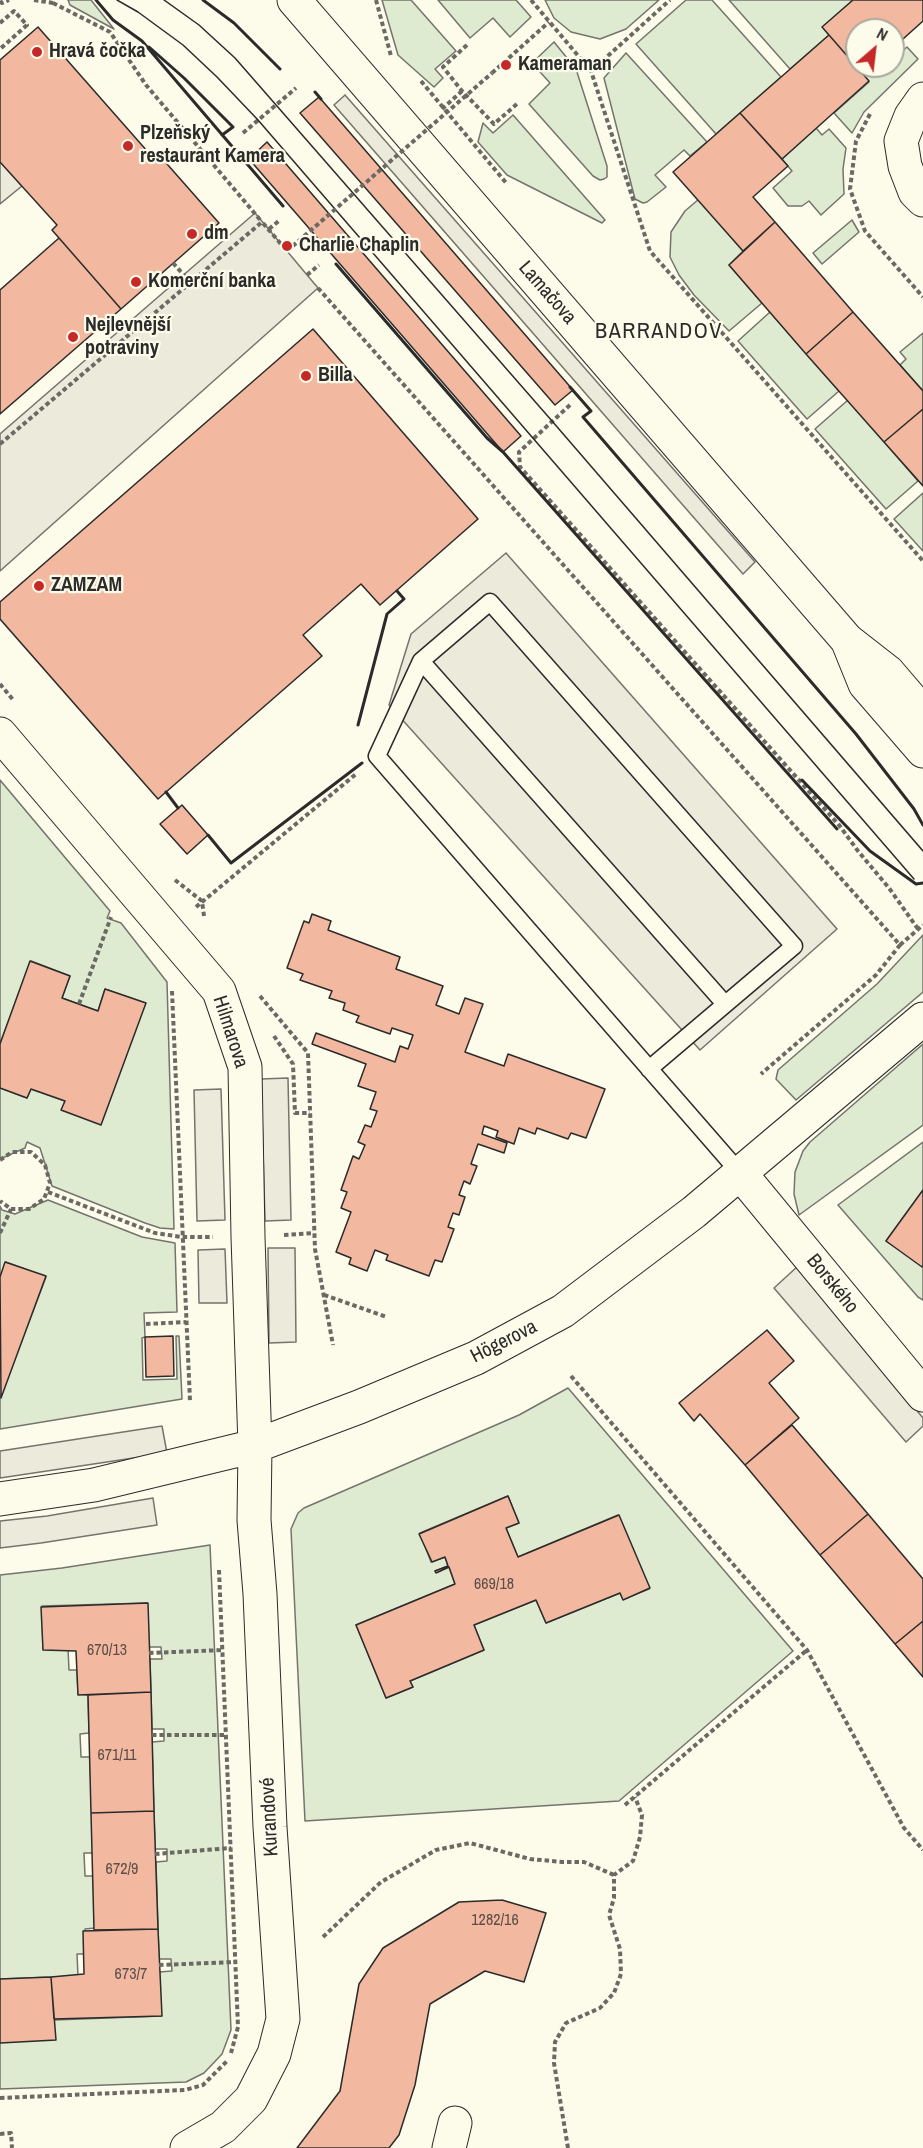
<!DOCTYPE html>
<html>
<head>
<meta charset="utf-8">
<style>
	body { margin:0 }
	#map { position:relative; width:923px; height:2148px; overflow:hidden; background:#fdfbea; font-family:"Archivo Narrow",sans-serif }
	canvas { display:block }
	.north { position:absolute; left:845px; top:18px; width:60px; height:60px; box-sizing:border-box; background:#fdfbea; border:2px solid #a9a89e; border-radius:50%; rotate:28deg; font-size:16px; font-weight:700; line-height:24px; text-align:center; color:#2b2b2b }
	.north::after { content:''; display:block; margin:auto; width:21px; height:27px; background:#c62828; clip-path:polygon(50% 0,100% 100%,50% 72%,0 100%) }
</style>
</head>
<body>
<div id="map">
<canvas width="923" height="2148"></canvas>
<div class="north">N</div>
</div>
<script>
const g = document.querySelector('canvas').getContext('2d');
g.lineJoin = 'round';
function fill(path, color) {
  g.fillStyle = color;
  g.fill(path, 'evenodd');
}
function toPath(rows) {
  const path = new Path2D();
  for (const r of rows) {
    path.moveTo(r[0], r[1]);
    for (let i = 2; i < r.length; i += 2) path.lineTo(r[i], r[i + 1]);
  }
  return path;
}
function strokePath(path, color, width, dash) {
  g.strokeStyle = color;
  g.lineWidth = width;
  g.lineCap = dash ? 'butt' : 'round';
  g.setLineDash(dash || []);
  g.stroke(path);
}
function write(font, color, halo, rows, align = 'center') {
  g.font = font + ' "Archivo Narrow",sans-serif';
  g.lineWidth = 4.5;
  g.setLineDash([]);
  g.textBaseline = 'middle';
  g.strokeStyle = halo;
  g.fillStyle = color;
  for (const [text, x, y, turn = 0] of rows) {
    g.save();
    g.translate(x, y);
    g.rotate((+turn || 0) * Math.PI / 180);
    g.textAlign = isNaN(turn) ? turn : align;
    if (halo) g.strokeText(text, 0, 0);
    g.fillText(text, 0, 0);
    g.restore();
  }
}
const green = toPath([
	[68,0,91,0,114,29,70,5,68,0],
	[382,0,411,0,456,51,435,69,443,78,434,87,398,55,382,0],
	[438,0,516,0,531,17,510,37,493,18,470,38,438,0],
	[545,0,659,0,626,29,600,39,571,32,554,18,545,0],
	[686,0,712,0,781,77,716,134,636,44,686,0],
	[729,0,851,0,852,1,823,27,829,35,790,69,729,0],
	[554,42,576,69,607,166,607,177,604,179,600,180,593,176,529,104,550,83,532,63,554,42],
	[895,46,900,53,907,47,918,59,864,112,852,133,834,113,869,82,863,74,872,66,893,66,895,46],
	[626,53,707,142,690,156,684,150,655,175,666,187,647,202,643,203,635,199,604,78,626,53],
	[513,115,605,220,602,223,507,175,478,142,483,123,493,133,513,115],
	[816,128,822,135,829,129,846,148,843,169,844,194,821,215,809,201,802,206,788,206,773,188,792,171,782,159,816,128],
	[699,199,743,251,729,265,762,303,729,331,694,295,679,275,670,257,671,232,685,211,699,199],
	[852,220,859,232,822,264,813,253,852,220],
	[770,312,839,391,807,419,738,341,770,312],
	[923,333,923,391,900,365,906,359,900,352,923,333],
	[848,400,918,481,886,509,815,429,848,400],
	[923,493,923,551,894,519,923,493],
	[0,780,110,911,107,918,121,923,167,982,174,1229,160,1228,145,1223,52,1186,40,1148,27,1142,25,1148,0,1159,0,1088,27,1098,31,1089,65,1101,62,1110,101,1124,145,1003,105,989,98,1011,62,998,70,976,31,961,0,1044,0,780],
	[923,935,923,992,796,1100,776,1079,778,1070,877,984,923,935],
	[923,1044,923,1125,799,1215,794,1194,795,1172,803,1151,810,1142,923,1044],
	[923,1142,923,1190,886,1241,923,1265,923,1300,918,1297,838,1205,923,1142],
	[48,1200,142,1237,175,1243,177,1312,144,1313,145,1337,142,1338,143,1380,177,1379,176,1336,179,1336,182,1399,0,1429,0,1398,46,1277,6,1262,0,1277,0,1206,2,1210,15,1214,48,1200],
	[568,1388,793,1651,619,1801,305,1821,291,1529,298,1513,304,1508,519,1415,568,1388],
	[508,1496,519,1523,506,1528,518,1557,618,1515,649,1589,623,1599,620,1593,546,1623,536,1600,474,1625,484,1650,410,1681,413,1687,386,1698,356,1625,455,1584,449,1567,437,1572,435,1571,448,1566,445,1557,431,1562,420,1533,508,1496],
	[210,1545,231,2030,222,2054,204,2073,186,2082,0,2089,0,2042,54,2020,161,2016,159,1972,172,1971,171,1959,159,1959,156,1862,167,1861,167,1849,155,1849,152,1742,164,1741,164,1729,152,1729,150,1659,162,1659,161,1647,149,1647,147,1603,42,1606,43,1649,68,1648,69,1670,77,1670,78,1694,88,1695,89,1733,80,1734,81,1757,90,1757,93,1853,84,1853,85,1876,93,1876,95,1928,85,1929,86,1954,77,1954,78,1976,0,1979,0,1575,62,1568,210,1545]
]);
fill(green, '#deebd1');
strokePath(green, '#74746e', 1.5);
const parking = toPath([
	[345,95,755,562,743,574,334,105,345,95],
	[0,162,22,186,0,204,0,162],
	[255,213,318,288,0,571,0,434,255,213],
	[506,553,837,929,700,1050,389,705,411,634,506,553],
	[288,1078,291,1220,265,1221,261,1079,288,1078],
	[221,1089,225,1220,197,1221,194,1090,221,1089],
	[268,1248,295,1248,296,1342,269,1343,268,1248],
	[225,1249,227,1303,199,1303,198,1250,225,1249],
	[798,1266,923,1418,923,1426,906,1442,774,1288,798,1266],
	[162,1426,167,1453,0,1478,0,1451,162,1426],
	[153,1498,157,1525,41,1543,0,1548,0,1521,47,1516,153,1498]
]);
fill(parking, '#eceadb');
strokePath(parking, '#74746e', 1.5);
const building = toPath([
	[853,0,923,0,923,21,893,48,893,30,857,30,857,66,872,66,863,74,822,27,853,0],
	[38,27,155,160,160,156,219,223,121,309,52,230,57,225,0,162,0,60,38,27],
	[829,35,869,81,782,159,740,113,829,35],
	[319,97,573,390,555,405,300,113,319,97],
	[740,113,788,166,753,197,775,222,743,251,673,172,740,113],
	[267,142,521,436,503,452,249,159,267,142],
	[775,222,853,312,806,354,729,265,775,222],
	[59,238,121,309,0,414,0,290,59,238],
	[853,312,923,391,923,409,884,442,806,354,853,312],
	[313,329,478,519,380,605,361,584,303,635,322,656,158,799,0,619,0,602,313,329],
	[923,409,923,486,884,442,923,409],
	[182,805,208,835,187,854,160,824,182,805],
	[312,914,331,921,328,930,400,957,396,969,443,986,436,1005,459,1014,465,998,483,1004,465,1052,504,1066,508,1054,605,1089,586,1138,571,1133,568,1139,537,1128,535,1134,519,1128,514,1144,496,1137,498,1131,484,1126,482,1134,507,1143,504,1153,478,1144,471,1164,477,1166,470,1184,464,1181,459,1195,465,1197,459,1215,453,1213,448,1227,454,1229,442,1262,435,1260,429,1276,386,1260,388,1255,375,1250,367,1271,349,1264,351,1258,336,1252,351,1212,341,1208,347,1192,341,1190,353,1156,359,1159,365,1145,358,1142,365,1125,371,1127,377,1111,370,1109,376,1092,358,1086,366,1064,312,1044,316,1033,395,1062,400,1046,408,1049,413,1035,392,1028,390,1034,356,1022,359,1016,343,1010,345,1003,329,998,332,991,300,980,303,974,287,968,304,921,309,923,312,914],
	[30,961,70,976,62,998,98,1011,105,989,146,1003,101,1125,61,1110,65,1101,31,1089,27,1098,0,1088,0,1044,30,961],
	[923,1190,923,1265,922,1267,886,1241,923,1190],
	[5,1262,46,1276,1,1398,0,1277,5,1262],
	[767,1330,794,1361,769,1383,799,1418,745,1465,700,1414,694,1421,679,1403,767,1330],
	[173,1336,174,1376,146,1377,145,1337,173,1336],
	[792,1425,868,1514,820,1555,745,1465,792,1425],
	[508,1496,519,1523,506,1528,518,1557,619,1515,650,1588,623,1600,620,1593,546,1623,536,1600,474,1625,484,1650,410,1681,413,1687,386,1698,356,1625,455,1584,449,1567,436,1573,435,1571,448,1566,445,1557,432,1562,419,1534,508,1496],
	[868,1514,923,1579,923,1621,895,1644,820,1555,868,1514],
	[148,1603,151,1692,78,1695,76,1651,43,1650,41,1607,148,1603],
	[923,1621,923,1677,895,1644,923,1621],
	[151,1692,154,1811,91,1813,88,1695,151,1692],
	[154,1811,158,1929,94,1930,91,1813,154,1811],
	[502,1900,546,1913,524,1982,485,1971,430,2004,415,2085,399,2135,389,2148,297,2148,340,2091,359,1984,383,1948,459,1902,502,1900],
	[158,1929,162,2016,54,2019,51,1977,84,1974,83,1931,158,1929],
	[51,1977,56,2040,0,2043,0,1979,51,1977]
]);
fill(building, '#f2b8a0');
strokePath(building, '#2b2b2b', 1.5);
const lane = toPath([
	[421,661,725,1004],
	[649,1069,794,946,490,602,421,661,377,756,740,1173]
]);
const street = toPath([
	[923,99,911,116,901,141,905,166,915,192,923,200],
	[0,734,219,991,245,1067,248,1237,255,1446,254,1520,260,1594,270,1827,283,2019,274,2054,251,2099,223,2127,187,2148],
	[740,1173,923,1395],
	[0,1499,94,1485,255,1446,359,1407,476,1358,563,1311,694,1212,923,1019],
	[449,2148,455,2123]
]);
const secondary = toPath([
	[294,0,847,640,888,672,923,713],
	[848,642,865,684,923,751]
]);
strokePath(lane, '#2b2b2b', 19);
strokePath(street, '#2b2b2b', 35);
strokePath(secondary, '#2b2b2b', 35);
strokePath(toPath([
	[34,0,53,3,54,0],
	[376,0,391,56],
	[531,0,591,71,650,251,923,561],
	[0,1,2,3,9,0],
	[53,3,110,32,146,85,262,222],
	[0,23,14,11,27,25,0,49],
	[467,45,443,67,462,91,494,124,518,103],
	[591,71,670,0],
	[492,73,549,22],
	[421,81,507,184],
	[442,109,462,91],
	[870,114,856,141,850,189,865,231,923,297],
	[243,133,296,88],
	[269,229,280,220],
	[173,263,190,282],
	[307,275,319,265],
	[318,288,900,945,876,975,761,1074],
	[570,405,519,452,520,467,839,825,858,851,889,888,918,929],
	[0,444,262,222,287,251],
	[0,684,14,701],
	[175,880,202,901,204,916],
	[196,907,356,774],
	[900,945,923,925],
	[172,991,190,1401],
	[260,996,308,1053,315,1249,333,1345],
	[79,1004,111,917],
	[274,1036,293,1064,295,1113,310,1113],
	[0,1160,12,1152,31,1152,45,1165,50,1183,44,1199,29,1209,11,1209,0,1201],
	[48,1192,155,1233,182,1237,213,1237],
	[0,1233,11,1209],
	[284,1235,314,1233],
	[324,1295,387,1317],
	[146,1324,186,1322],
	[571,1376,807,1650,904,1828,923,1850],
	[219,1570,238,2027,231,2053],
	[149,1653,223,1650],
	[152,1735,226,1735],
	[625,1805,807,1650],
	[155,1854,231,1848],
	[323,1937,381,1882,436,1850,470,1843,530,1859,562,1862,584,1862,614,1875],
	[159,1965,236,1962],
	[0,2098,185,2090,203,2085,228,2060],
	[0,2134,11,2133,12,2148],
	[568,2148,554,2063,555,2042,566,2023,600,2008,614,1993,621,1974,620,1949,609,1915,614,1898,614,1875,633,1861,640,1837,642,1815,635,1797]
]), '#6a6964', 4, [4.5, 3]);
strokePath(lane, '#fdfbea', 16);
strokePath(street, '#fdfbea', 33);
strokePath(secondary, '#fdfbea', 33);
strokePath(toPath([
	[117,0,138,12,183,45,217,77,258,120,914,879],
	[164,0,199,25,235,58,552,421,923,851]
]), '#2b2b2b', 1.5);
strokePath(toPath([
	[287,251,492,73]
]), '#6a6964', 4, [4.5, 3]);
strokePath(toPath([
	[96,0,113,20,142,41],
	[203,0,234,23,280,69],
	[142,41,283,206],
	[149,47,184,78,233,127,222,135],
	[315,92,321,99],
	[336,264,487,438,503,452,837,829],
	[570,387,591,411,583,417,856,734,914,809,923,825],
	[358,725,387,614,404,599,397,591],
	[802,780,870,851,916,884,923,883],
	[166,792,178,808],
	[208,835,231,863,362,763]
]), '#2b2b2b', 3);
for (const [x, y, r, color] of [
	[37,52,6,"#c62828"],
	[506,65,6,"#c62828"],
	[128,146,6,"#c62828"],
	[192,234,6,"#c62828"],
	[287,246,6,"#c62828"],
	[136,282,6,"#c62828"],
	[73,337,6,"#c62828"],
	[306,376,6,"#c62828"],
	[39,586,6,"#c62828"]
]) {
  const dot = new Path2D();
  dot.arc(x, y, r, 0, 2 * Math.PI);
  g.fillStyle = color;
  g.fill(dot);
  strokePath(dot, '#fdfbea', 2);
}
write('16px', '#5d4e48', null, [
	["669/18",494,1585],
	["670/13",107,1651],
	["671/11",117,1756],
	["672/9",122,1870],
	["1282/16",495,1921],
	["673/7",131,1975]
]);
write('bold 20px', '#2b2b2b', '#fdfbea', [
	["Hravá čočka",49,52],
	["Kameraman",518,65],
	["Plzeňský",140,134],
	["restaurant Kamera",140,157],
	["dm",204,234],
	["Charlie Chaplin",299,246],
	["Komerční banka",148,282],
	["Nejlevnější",85,326],
	["potraviny",85,349],
	["Billa",318,376],
	["ZAMZAM",51,586]
], 'left');
write('20px', '#2b2b2b', '#fdfbea', [
	["Lamačova",547,293,49],
	["Hilmarova",230,1032,72],
	["Borského",832,1284,51],
	["Högerova",504,1342,-27],
	["Kurandové",270,1817,-93]
]);
g.letterSpacing = '1.5px';
write('22px', '#2b2b2b', '#fdfbea', [
	["BARRANDOV",659,332]
]);
g.letterSpacing = '0px';
</script>
</body>
</html>
